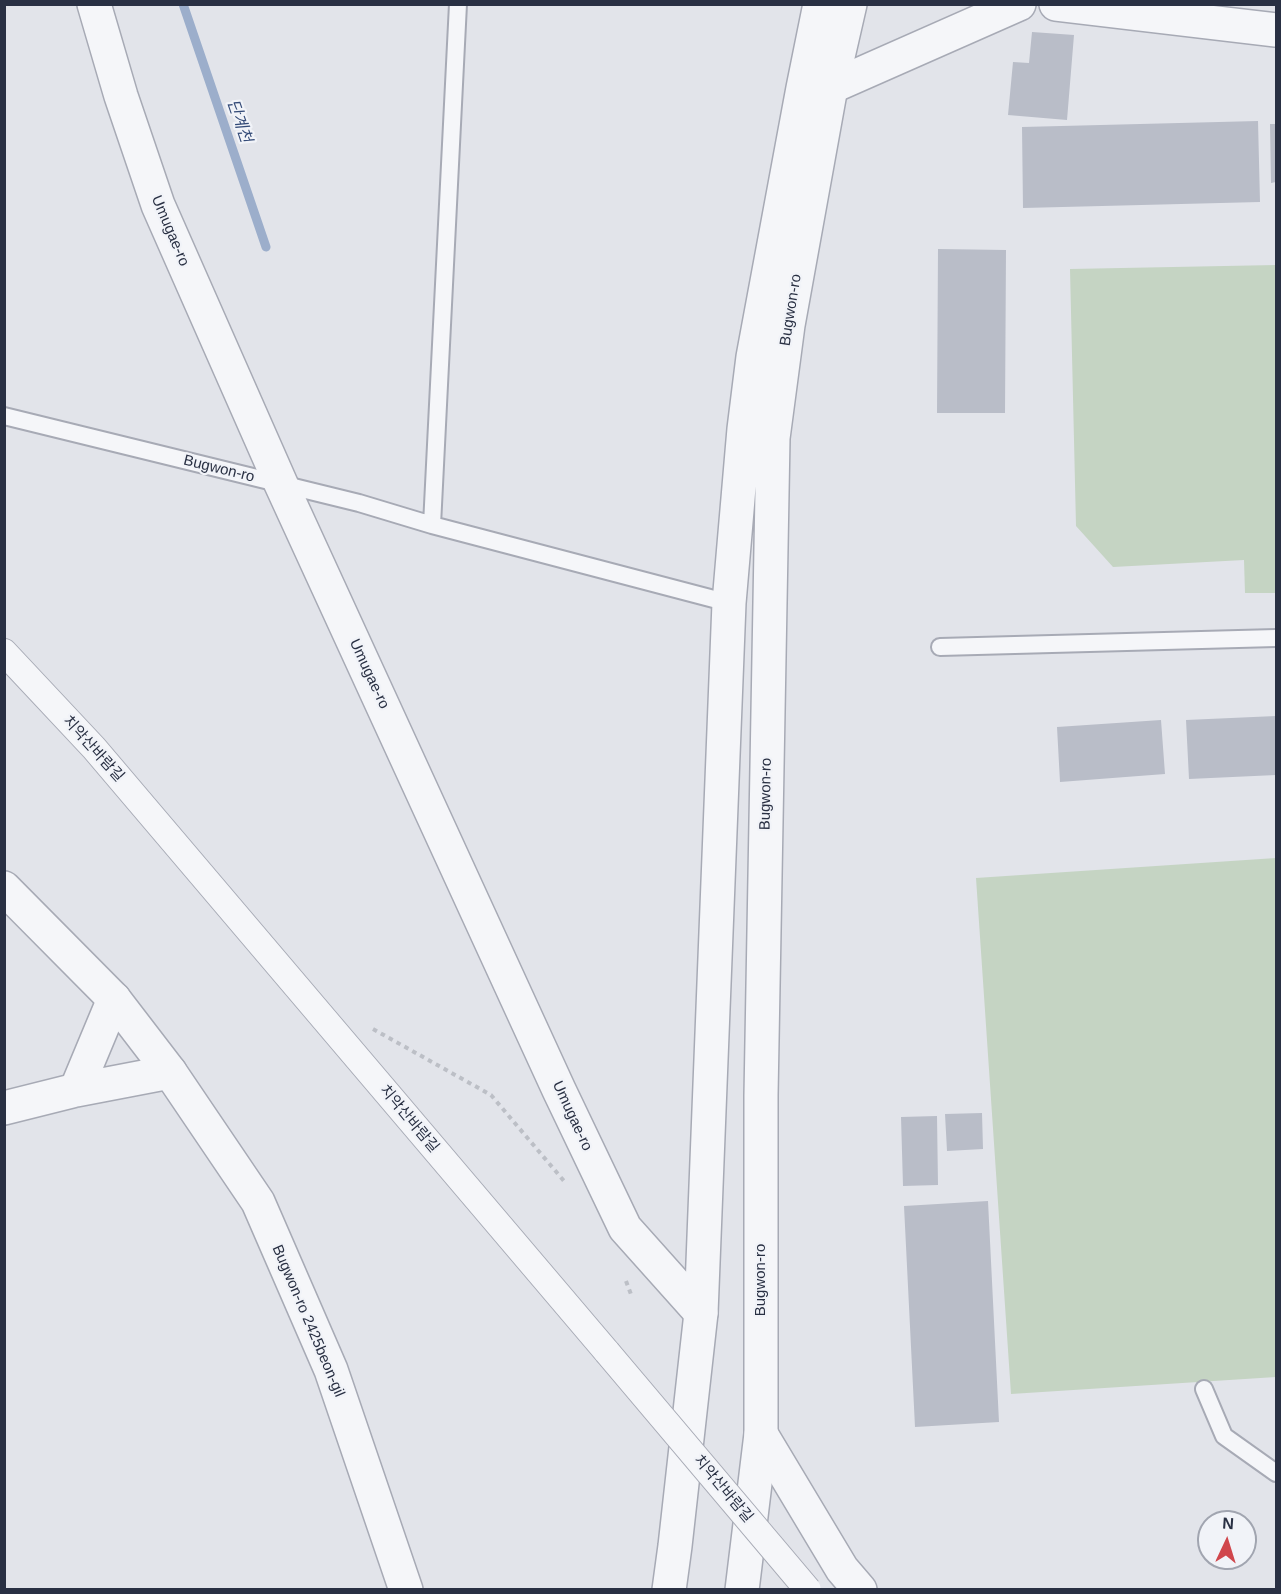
<!DOCTYPE html>
<html>
<head>
<meta charset="utf-8">
<style>
	body { margin:0 }
	#map { position:relative; width:1281px; height:1594px; overflow:hidden; background:#e2e4ea; font-family:Helvetica,sans-serif }
	canvas { display:block }
	.frame { position:absolute; inset:0; border:6px solid #293043; pointer-events:none }
	.north { position:absolute; left:1197px; top:1510px; width:60px; height:60px; box-sizing:border-box; background:#f1f3f8; border:2px solid #a1a5b0; border-radius:50%; rotate:4deg; font-size:16px; font-weight:700; line-height:24px; text-align:center; color:#293043 }
	.north::after { content:''; display:block; margin:auto; width:21px; height:27px; background:#d0464c; clip-path:polygon(50% 0,100% 100%,50% 72%,0 100%) }
</style>
</head>
<body>
<div id="map">
<canvas width="1281" height="1594"></canvas>
<div class="frame"></div>
<div class="north">N</div>
</div>
<script>
const g = document.querySelector('canvas').getContext('2d');
g.lineJoin = 'round';
function fill(path, color) {
  g.fillStyle = color;
  g.fill(path, 'evenodd');
}
function toPath(rows) {
  const path = new Path2D();
  for (const r of rows) {
    path.moveTo(r[0], r[1]);
    for (let i = 2; i < r.length; i += 2) path.lineTo(r[i], r[i + 1]);
  }
  return path;
}
function strokePath(path, color, width, dash) {
  g.strokeStyle = color;
  g.lineWidth = width;
  g.lineCap = dash ? 'butt' : 'round';
  g.setLineDash(dash || []);
  g.stroke(path);
}
function write(font, color, halo, rows, align = 'center') {
  g.font = font + ' Helvetica,"Noto Sans KR",sans-serif';
  g.lineWidth = 4.5;
  g.setLineDash([]);
  g.textBaseline = 'middle';
  g.strokeStyle = halo;
  g.fillStyle = color;
  for (const [text, x, y, turn = 0] of rows) {
    g.save();
    g.translate(x, y);
    g.rotate((+turn || 0) * Math.PI / 180);
    g.textAlign = isNaN(turn) ? turn : align;
    if (halo) g.strokeText(text, 0, 0);
    g.fillText(text, 0, 0);
    g.restore();
  }
}
fill(toPath([
	[1276,265,1276,593,1245,593,1244,560,1113,567,1076,526,1070,269],
	[1276,858,1276,1377,1011,1394,976,878]
]), '#c5d4c3');
strokePath(toPath([
	[183,4,266,247]
]), '#9caecb', 9);
fill(toPath([
	[1032,32,1074,35,1067,120,1008,115,1013,62,1029,63],
	[1258,121,1260,202,1023,208,1022,127],
	[1270,124,1276,124,1276,182,1271,183],
	[938,249,1006,250,1005,413,937,413],
	[1276,716,1276,775,1189,779,1186,720],
	[1161,720,1165,774,1060,782,1057,727],
	[982,1113,983,1149,947,1151,945,1114],
	[937,1116,938,1185,903,1186,901,1117],
	[988,1201,999,1422,915,1427,904,1206]
]), '#b9bdc8');
const service = toPath([
	[4,416,359,503,432,525,729,603],
	[432,525,458,4],
	[940,647,1276,638],
	[1204,1389,1224,1436,1276,1473]
]);
const pedestrian = toPath([
	[4,652,94,748,607,1352]
]);
const minor = toPath([
	[94,4,121,96,158,205,281,484,559,1090,625,1228,701,1313],
	[1056,4,1276,30],
	[831,87,1019,4],
	[76,1090,114,999],
	[4,1108,76,1090,170,1072],
	[761,1434,842,1569,860,1590]
]);
const tertiary = toPath([
	[4,888,114,999,170,1072,258,1202,331,1370,406,1590],
	[669,1590,675,1546,701,1313,729,603,744,429,753,357,803,88,820,4],
	[742,1590,761,1434,761,1095,773,438,788,325,831,87,850,4]
]);
strokePath(service, '#a7aab5', 20);
strokePath(pedestrian, '#a7aab5', 28);
strokePath(minor, '#a7aab5', 36);
strokePath(tertiary, '#a7aab5', 36);
strokePath(toPath([
	[373,1029,491,1095,564,1181],
	[626,1281,632,1297]
]), '#bcbfc6', 4, [4.5, 4.5]);
strokePath(service, '#f5f6f9', 16);
strokePath(pedestrian, '#f5f6f9', 26);
strokePath(minor, '#f5f6f9', 33);
strokePath(tertiary, '#f5f6f9', 33);
const pedestrianBridge = toPath([
	[607,1352,808,1590]
]);
strokePath(pedestrianBridge, '#a7aab5', 28, []);
strokePath(pedestrianBridge, '#f5f6f9', 26);
write('15px', '#293043', '#f1f3f8', [
	["Umugae-ro",170,231,67],
	["Bugwon-ro",791,310,-81],
	["Bugwon-ro",219,469,14],
	["Umugae-ro",369,674,65],
	["치악산바람길",93,749,48],
	["Bugwon-ro",766,794,-89],
	["Umugae-ro",572,1116,65],
	["치악산바람길",409,1119,50],
	["Bugwon-ro",761,1280,-90],
	["Bugwon-ro 2425beon-gil",308,1321,67],
	["치악산바람길",723,1489,50]
]);
write('italic 16px', '#334a77', '#f1f3f8', [
	["단계천",239,121,71]
]);
</script>
</body>
</html>
